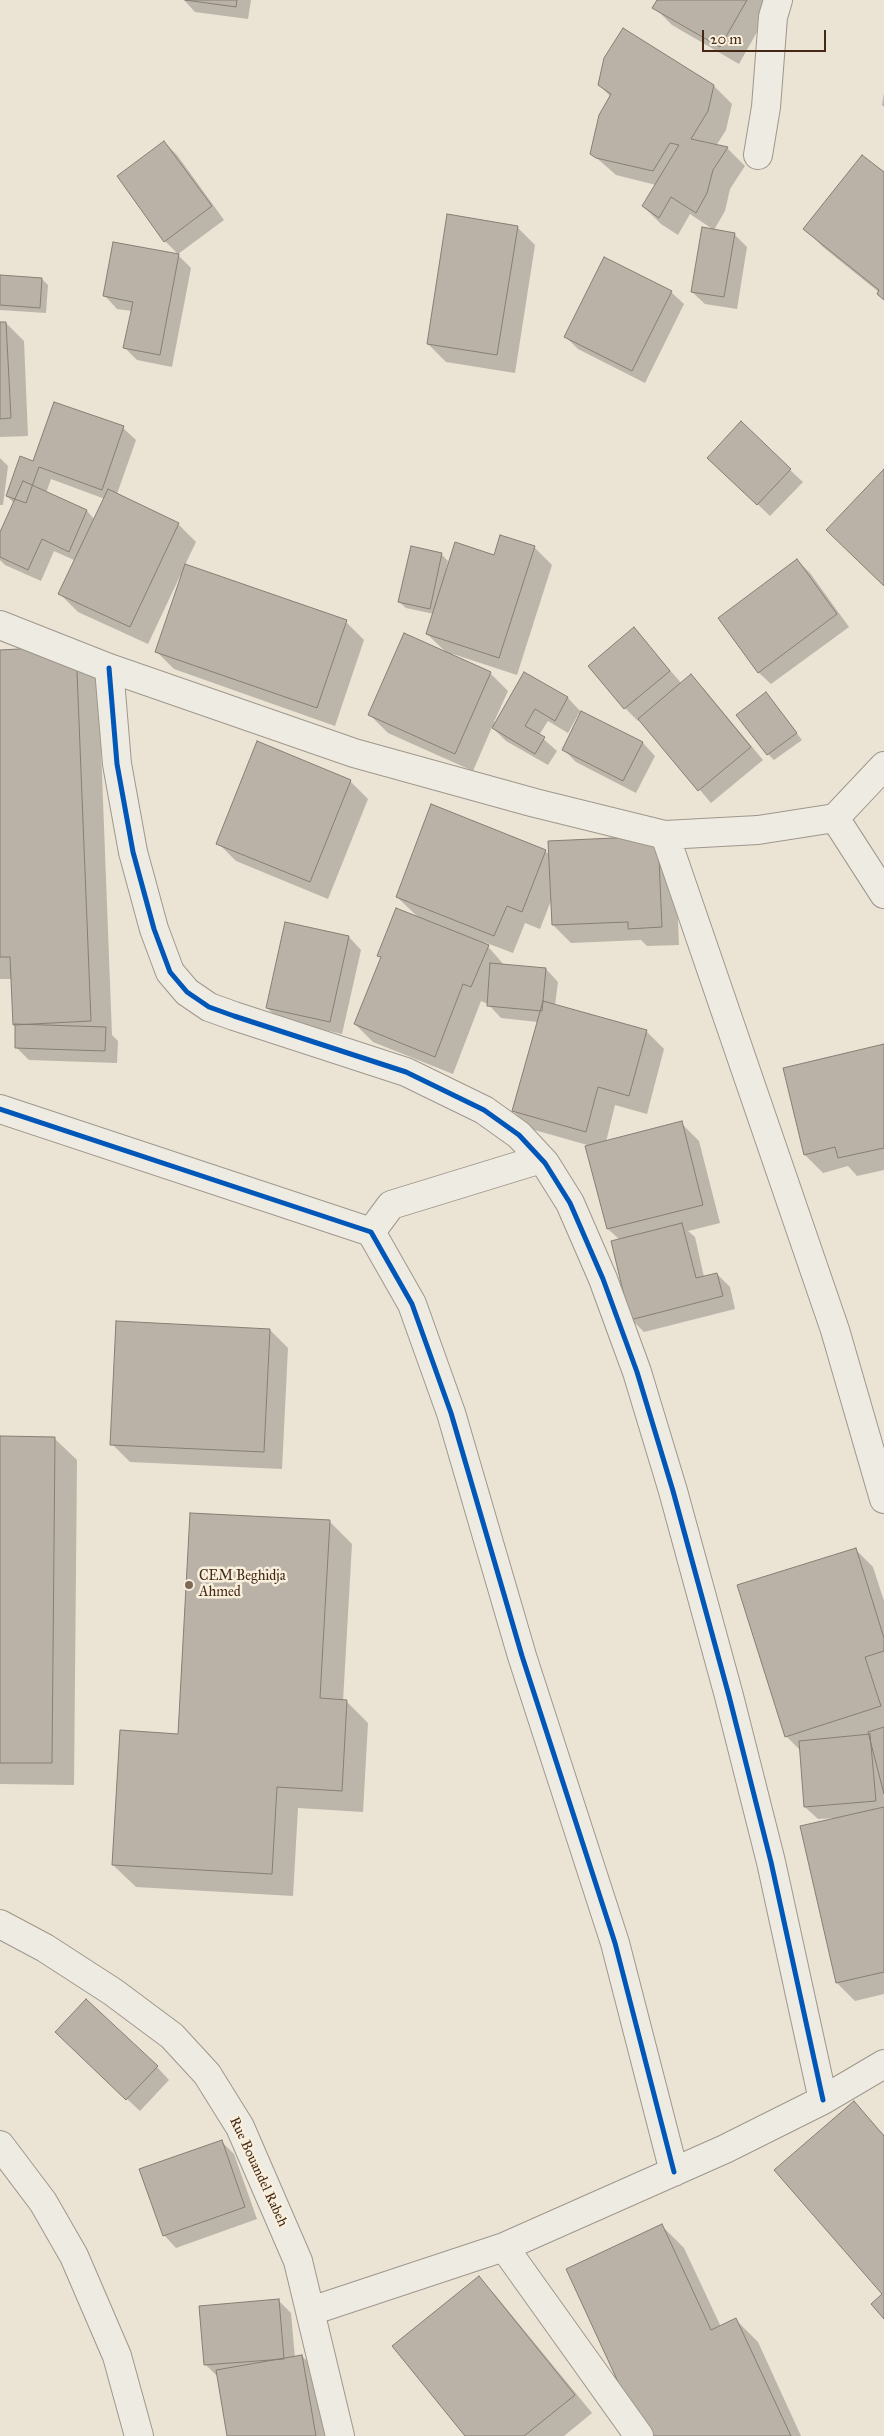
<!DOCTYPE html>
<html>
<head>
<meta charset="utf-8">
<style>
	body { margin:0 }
	#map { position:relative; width:884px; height:2436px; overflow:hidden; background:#ebe3d4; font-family:"IM FELL Great Primer",serif }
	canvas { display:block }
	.scale { position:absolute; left:702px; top:30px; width:124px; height:22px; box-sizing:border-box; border:2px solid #442815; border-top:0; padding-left:6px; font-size:15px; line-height:18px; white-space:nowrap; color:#442815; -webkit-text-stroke:4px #f8efdd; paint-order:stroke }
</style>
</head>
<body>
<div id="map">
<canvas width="884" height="2436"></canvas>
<div class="scale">20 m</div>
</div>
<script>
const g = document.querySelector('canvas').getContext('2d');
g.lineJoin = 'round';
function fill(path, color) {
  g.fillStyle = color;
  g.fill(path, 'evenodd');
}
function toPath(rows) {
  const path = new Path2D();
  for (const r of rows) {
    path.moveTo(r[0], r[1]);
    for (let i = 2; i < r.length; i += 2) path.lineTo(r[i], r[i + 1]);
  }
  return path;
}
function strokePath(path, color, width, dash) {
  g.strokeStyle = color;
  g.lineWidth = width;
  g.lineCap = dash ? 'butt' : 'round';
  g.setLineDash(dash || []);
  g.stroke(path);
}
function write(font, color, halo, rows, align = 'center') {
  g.font = font + ' "IM FELL Great Primer",serif';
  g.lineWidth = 5;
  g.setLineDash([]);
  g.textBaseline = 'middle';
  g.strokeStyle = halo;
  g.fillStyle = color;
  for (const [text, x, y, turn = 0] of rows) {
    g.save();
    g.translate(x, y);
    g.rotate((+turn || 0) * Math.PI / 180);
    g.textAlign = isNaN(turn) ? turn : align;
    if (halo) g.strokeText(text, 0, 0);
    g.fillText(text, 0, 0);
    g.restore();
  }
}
fill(toPath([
	[184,0,251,0,248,19,195,12],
	[658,0,775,0,739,64,672,25,654,7],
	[599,85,714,86,732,104,726,130,716,146,727,148,745,166,730,189,725,211,714,230,690,214,678,235,661,224,643,206,656,185,616,175,591,153,611,97],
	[884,93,884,107,882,105],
	[164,142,177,155,224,220,178,254,165,241],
	[884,174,884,299,880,293,823,247,805,229],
	[517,227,535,245,515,373,446,362,428,344],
	[734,234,747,247,737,309,705,304,692,292],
	[178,255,191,268,172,367,137,360,125,348,132,311,117,309,105,296],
	[0,276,42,279,48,285,46,313,0,310],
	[671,292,684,304,645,383,578,349,565,336],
	[6,323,24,341,28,436,0,437,0,324],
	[123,428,136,440,117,494,178,524,196,542,185,565,346,622,364,640,335,726,174,669,156,651,182,577,180,576,148,644,78,612,60,594,76,561,54,551,41,581,5,565,0,560,0,535,14,503,7,496,34,462],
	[51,479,105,499,95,520,87,511,46,493],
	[0,458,8,466,3,505,0,505],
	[722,470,790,470,803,482,770,516],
	[534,547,552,565,517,675,453,654,452,656,490,673,508,691,494,722,496,723,525,674,568,698,580,711,643,743,655,756,636,793,576,762,563,749,581,714,579,713,568,733,548,721,539,735,557,751,548,765,506,741,492,727,473,771,388,733,370,715,447,653,427,634,434,614,406,608,399,602,441,554,448,561,446,569,448,570],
	[797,560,810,573,849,627,771,684,758,672],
	[634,629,682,684,691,676,704,689,763,760,711,803,640,719,638,721,625,708,590,666],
	[0,651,98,670,112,1035,118,1041,117,1063,29,1060,16,1047,17,1026,13,979,0,979],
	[766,694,802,740,774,760,768,754],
	[350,781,368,799,328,899,236,861,218,843],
	[545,851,550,855,675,856,679,945,647,946,641,940,571,943,553,925,552,898,540,929,525,923,513,953,484,942,505,966,546,969,558,982,555,1005,646,1031,664,1049,647,1114,615,1105,606,1142,681,1123,699,1141,720,1223,688,1231,695,1237,704,1277,717,1274,730,1287,735,1309,644,1332,631,1319,620,1240,608,1229,587,1147,591,1146,531,1129,513,1111,538,1022,501,1018,488,1004,481,1001,453,1074,373,1042,355,1024,382,959,378,955,419,918,397,897],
	[349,937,361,950,342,1034,280,1020,267,1008],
	[884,1046,884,1170,857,1176,848,1166,823,1173,805,1155],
	[270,1330,288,1348,282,1469,130,1462,112,1444],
	[0,1438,54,1438,77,1460,74,1785,0,1784],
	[330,1522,352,1544,343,1701,346,1701,368,1723,363,1812,298,1808,293,1896,136,1887,113,1865,179,1735],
	[855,1549,873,1567,884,1601,884,1994,855,2001,837,1983,835,1818,818,1819,805,1807,801,1751,786,1736],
	[69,2045,157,2067,169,2080,140,2111],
	[854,2103,884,2135,884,2317,884,2294],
	[221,2141,234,2154,257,2219,176,2248,164,2235],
	[662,2226,684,2248,721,2327,736,2320,758,2342,801,2436,645,2436],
	[479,2278,496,2296,592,2413,564,2436,467,2436],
	[278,2300,291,2313,295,2358,302,2356,320,2374,330,2436,228,2436,218,2377,206,2365,200,2307]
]), '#0003');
const building = toPath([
	[185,0,237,0,236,7,185,0],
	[657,0,747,0,720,47,652,8,657,0],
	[623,28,714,85,708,111,691,139,728,147,713,170,707,193,696,213,671,197,659,218,642,206,679,145,670,143,653,171,596,158,590,154,599,115,611,94,598,85,604,58,623,28],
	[164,141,212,206,164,242,117,176,164,141],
	[862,155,884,172,884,300,877,294,879,290,803,229,862,155],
	[447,214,518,226,497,355,427,344,447,214],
	[702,227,735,233,724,297,691,292,702,227],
	[113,242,179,254,160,355,123,348,133,302,103,296,113,242],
	[604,257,672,291,632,371,564,337,604,257],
	[0,275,42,278,40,308,0,305,0,275],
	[0,322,6,322,11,418,0,419,0,322],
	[54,402,124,426,102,490,39,467,26,503,6,496,20,456,33,461,54,402],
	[741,421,791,469,757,505,707,458,741,421],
	[884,469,884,586,826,530,884,469],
	[23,481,87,510,69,552,42,539,28,570,0,557,0,532,23,481],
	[108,489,179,523,130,627,58,594,108,489],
	[500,535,535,546,499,658,426,634,455,542,494,555,500,535],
	[411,546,442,553,430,609,398,602,411,546],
	[797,559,837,614,758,673,718,618,797,559],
	[185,564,347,620,317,708,155,652,185,564],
	[634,627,670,671,624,709,588,666,634,627],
	[404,633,491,672,455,754,368,715,404,633],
	[76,646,91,1021,13,1025,10,957,0,957,0,650,76,646],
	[524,672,568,697,555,721,535,709,525,726,545,737,535,754,492,728,524,672],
	[691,674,751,747,698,791,638,719,691,674],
	[766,692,797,733,767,755,736,715,766,692],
	[581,711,643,742,623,781,562,750,581,711],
	[257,741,351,780,310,882,216,844,257,741],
	[431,804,546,850,522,912,507,906,494,936,396,897,431,804],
	[658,836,662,927,628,929,628,922,552,925,548,841,658,836],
	[396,908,489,945,471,987,463,984,435,1057,354,1024,381,957,377,956,396,908],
	[285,922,349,936,330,1022,266,1008,285,922],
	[490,963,546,968,542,1011,487,1006,490,963],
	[543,1001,647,1030,629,1096,598,1087,586,1132,512,1111,543,1001],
	[15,1024,106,1027,105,1051,15,1048,15,1024],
	[884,1044,884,1148,838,1158,835,1147,804,1155,783,1068,884,1044],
	[682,1121,703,1205,607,1229,585,1146,682,1121],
	[682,1223,696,1278,717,1273,723,1296,630,1320,611,1241,682,1223],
	[116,1321,270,1329,264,1452,110,1445,116,1321],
	[0,1436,55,1437,52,1763,0,1763,0,1436],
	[190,1513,330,1520,320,1698,347,1700,342,1791,277,1787,272,1874,112,1865,120,1730,178,1734,190,1513],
	[856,1548,884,1638,884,1651,865,1657,881,1706,785,1737,737,1585,856,1548],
	[884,1727,884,1794,868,1732,884,1727],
	[870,1734,876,1801,804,1807,799,1741,870,1734],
	[884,1807,884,1972,836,1983,800,1826,884,1807],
	[86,1999,158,2066,126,2100,55,2032,86,1999],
	[854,2101,884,2136,884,2319,871,2304,882,2294,774,2170,854,2101],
	[222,2140,245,2207,163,2236,139,2169,222,2140],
	[662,2224,711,2330,736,2318,791,2436,643,2436,566,2269,662,2224],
	[479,2276,575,2395,524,2436,465,2436,392,2346,479,2276],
	[279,2299,284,2359,204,2365,199,2306,279,2299],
	[302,2355,316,2436,227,2436,216,2370,302,2355]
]);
fill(building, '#bab2a7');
strokePath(building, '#877e73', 1);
const minor = toPath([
	[758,155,766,107,773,17,778,0],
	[0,625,109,668,354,753,535,803,665,835,758,830,835,818,884,894],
	[109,668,117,764,133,852,154,929,170,972,187,992,209,1007,234,1016,406,1072,484,1110,519,1135,545,1163,570,1203,603,1279,637,1372,673,1491,729,1696,771,1862,823,2100],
	[835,818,884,766],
	[665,835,835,1330,884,1499],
	[0,1109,371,1232,412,1304,451,1413,522,1656,615,1943,674,2172],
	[371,1232,391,1205,541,1159],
	[0,1924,45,1948,113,1992,172,2036,207,2074,240,2127,298,2261,340,2436],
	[0,2145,43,2202,74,2256,117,2356,139,2436],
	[504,2247,639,2436],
	[311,2311,504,2247,725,2149,823,2100,884,2064]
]);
strokePath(minor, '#9f978c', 30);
strokePath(minor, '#eeebe3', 28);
strokePath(toPath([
	[109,668,117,764,133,852,154,929,170,972,187,992,209,1007,234,1016,406,1072,484,1110,519,1135,545,1163,570,1203,603,1279,637,1372,673,1491,729,1696,771,1862,823,2100],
	[0,1109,371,1232,412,1304,451,1413,522,1656,615,1943,674,2172]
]), '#0057b8', 5);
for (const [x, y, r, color] of [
	[189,1585,5,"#7e6958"]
]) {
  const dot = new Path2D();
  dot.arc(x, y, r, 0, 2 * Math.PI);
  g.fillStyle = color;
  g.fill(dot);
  strokePath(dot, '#f8efdd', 2);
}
write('14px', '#442815', '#f8efdd', [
	["CEM Beghidja",199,1577],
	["Ahmed",199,1593]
], 'left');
write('14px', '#442815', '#f8efdd', [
	["Rue Bouandel Rabeh",258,2172,65]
]);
</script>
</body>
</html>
